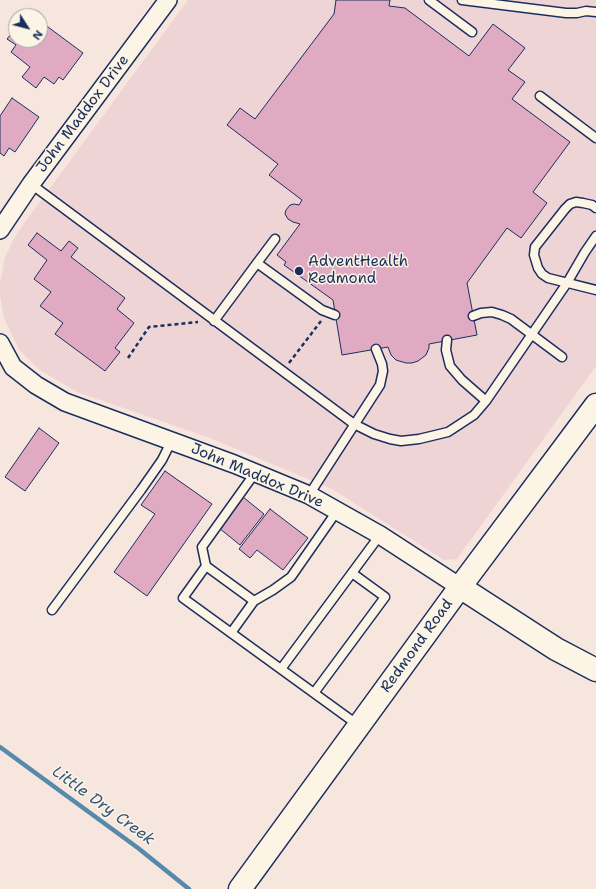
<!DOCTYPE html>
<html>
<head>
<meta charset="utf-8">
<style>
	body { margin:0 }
	#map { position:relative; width:596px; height:889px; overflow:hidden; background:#f6e6de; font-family:"Shantell Sans",sans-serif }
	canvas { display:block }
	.north { position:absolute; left:8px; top:8px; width:40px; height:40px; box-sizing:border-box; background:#fcf5e5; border:1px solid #a2a6af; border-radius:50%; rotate:126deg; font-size:11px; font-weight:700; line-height:16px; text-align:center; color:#1b2f5e }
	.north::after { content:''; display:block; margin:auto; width:14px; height:18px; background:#1b2f5e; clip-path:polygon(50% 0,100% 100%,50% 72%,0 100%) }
</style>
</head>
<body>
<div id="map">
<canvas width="596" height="889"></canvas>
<div class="north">N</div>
</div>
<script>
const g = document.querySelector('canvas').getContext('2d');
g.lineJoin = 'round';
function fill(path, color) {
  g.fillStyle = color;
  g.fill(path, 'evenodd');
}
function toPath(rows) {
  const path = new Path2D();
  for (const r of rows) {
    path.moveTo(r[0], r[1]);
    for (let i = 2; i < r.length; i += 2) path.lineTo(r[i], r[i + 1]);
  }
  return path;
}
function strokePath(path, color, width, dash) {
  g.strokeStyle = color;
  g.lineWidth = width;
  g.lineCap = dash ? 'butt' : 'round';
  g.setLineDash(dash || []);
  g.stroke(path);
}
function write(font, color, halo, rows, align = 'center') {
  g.font = font + ' "Shantell Sans",sans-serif';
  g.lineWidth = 3;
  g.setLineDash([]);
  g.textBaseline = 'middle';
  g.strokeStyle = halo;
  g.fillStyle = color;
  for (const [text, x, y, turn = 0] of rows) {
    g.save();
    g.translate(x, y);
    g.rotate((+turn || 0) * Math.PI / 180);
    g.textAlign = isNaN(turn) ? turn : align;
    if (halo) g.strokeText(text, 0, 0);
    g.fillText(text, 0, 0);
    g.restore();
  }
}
fill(toPath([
	[188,0,596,0,596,366,457,559,444,560,332,489,210,438,77,392,40,370,19,350,4,318,0,295,0,284,5,257,17,233]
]), '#efd4d6');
strokePath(toPath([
	[0,747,138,848,189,889]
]), '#568aab', 4.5);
const building = toPath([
	[336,0,390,0,389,6,405,8,469,56,493,24,525,48,508,70,525,82,512,99,570,142,533,192,547,203,521,238,507,228,467,283,477,335,429,344,429,348,426,355,418,361,412,363,406,363,396,360,391,355,388,347,342,355,333,300,284,265,286,262,277,255,300,224,293,222,288,219,285,214,286,210,290,205,294,204,299,205,302,200,269,175,278,164,227,125,240,108,255,119,334,14,336,0],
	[40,21,83,53,63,80,59,77,54,84,44,77,36,88,22,77,30,67,11,52,16,45,7,39,16,28,16,40,40,40,40,21],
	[12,98,39,117,15,152,9,148,4,156,0,153,0,116,12,98],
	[37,233,61,251,69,241,78,248,71,257,125,298,117,309,134,323,115,348,120,352,105,371,55,334,63,323,40,306,51,292,34,279,47,260,28,245,37,233],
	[39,428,59,443,25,491,5,477,39,428],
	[165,471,212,504,147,596,114,572,155,514,141,505,165,471],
	[243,497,264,514,240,545,219,528,243,497],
	[270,509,308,538,283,570,257,550,250,558,239,549,270,509]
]);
fill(building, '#dfaac2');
strokePath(building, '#1b2f5e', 1);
const lane = toPath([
	[429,0,472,32],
	[462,0,566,13,577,13,586,11,596,12],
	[540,96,596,138],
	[31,184,354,424,374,434,390,439,401,441,419,439,448,432,474,415,486,401,567,283,585,252,596,236],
	[596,208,592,205,583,203,576,202,570,204,565,209,535,247,534,255,538,268,542,274,548,278,596,290],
	[257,263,275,239],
	[473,316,481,313,492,312,502,315,511,319,562,357],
	[214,321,257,263,322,310,335,315],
	[447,340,446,350,450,366,462,380,486,401],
	[309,495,380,385,383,371,382,364,376,349],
	[206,566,183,598,358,725],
	[254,601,273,590,291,577,337,511],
	[52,610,141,490,162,460,172,440],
	[231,633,254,601,206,566,202,547,255,473],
	[281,669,380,535],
	[314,693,385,597,352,573]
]);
const street = toPath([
	[0,230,31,184,168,0],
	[0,343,13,367,36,385,65,402,234,464,309,495,380,535,460,587]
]);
const secondary = toPath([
	[460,587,556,649,596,670],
	[240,889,460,587,596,405]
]);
strokePath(lane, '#1b2f5e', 11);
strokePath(street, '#1b2f5e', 20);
strokePath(secondary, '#1b2f5e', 25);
strokePath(toPath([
	[128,358,149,327,198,322],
	[289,363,321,321]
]), '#1b2f5e', 2.5, [4, 3]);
strokePath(lane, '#fcf5e5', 8);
strokePath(street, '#fcf5e5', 17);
strokePath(secondary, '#fcf5e5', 22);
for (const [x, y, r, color] of [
	[299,271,5,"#1b2f5e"]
]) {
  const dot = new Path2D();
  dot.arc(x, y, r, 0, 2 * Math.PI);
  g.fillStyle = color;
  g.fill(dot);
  strokePath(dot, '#fcf5e5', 1.5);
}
write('15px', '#1b2f5e', '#fcf5e5', [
	["John Maddox Drive",83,114,-53],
	["John Maddox Drive",257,476,23],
	["Redmond Road",417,646,-54]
]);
write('15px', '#1b2f5e', '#fcf5e5', [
	["AdventHealth",308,262],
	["Redmond",308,279]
], 'left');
write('italic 16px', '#34557e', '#fcf5e5', [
	["Little Dry Creek",103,806,36]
]);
</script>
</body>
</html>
